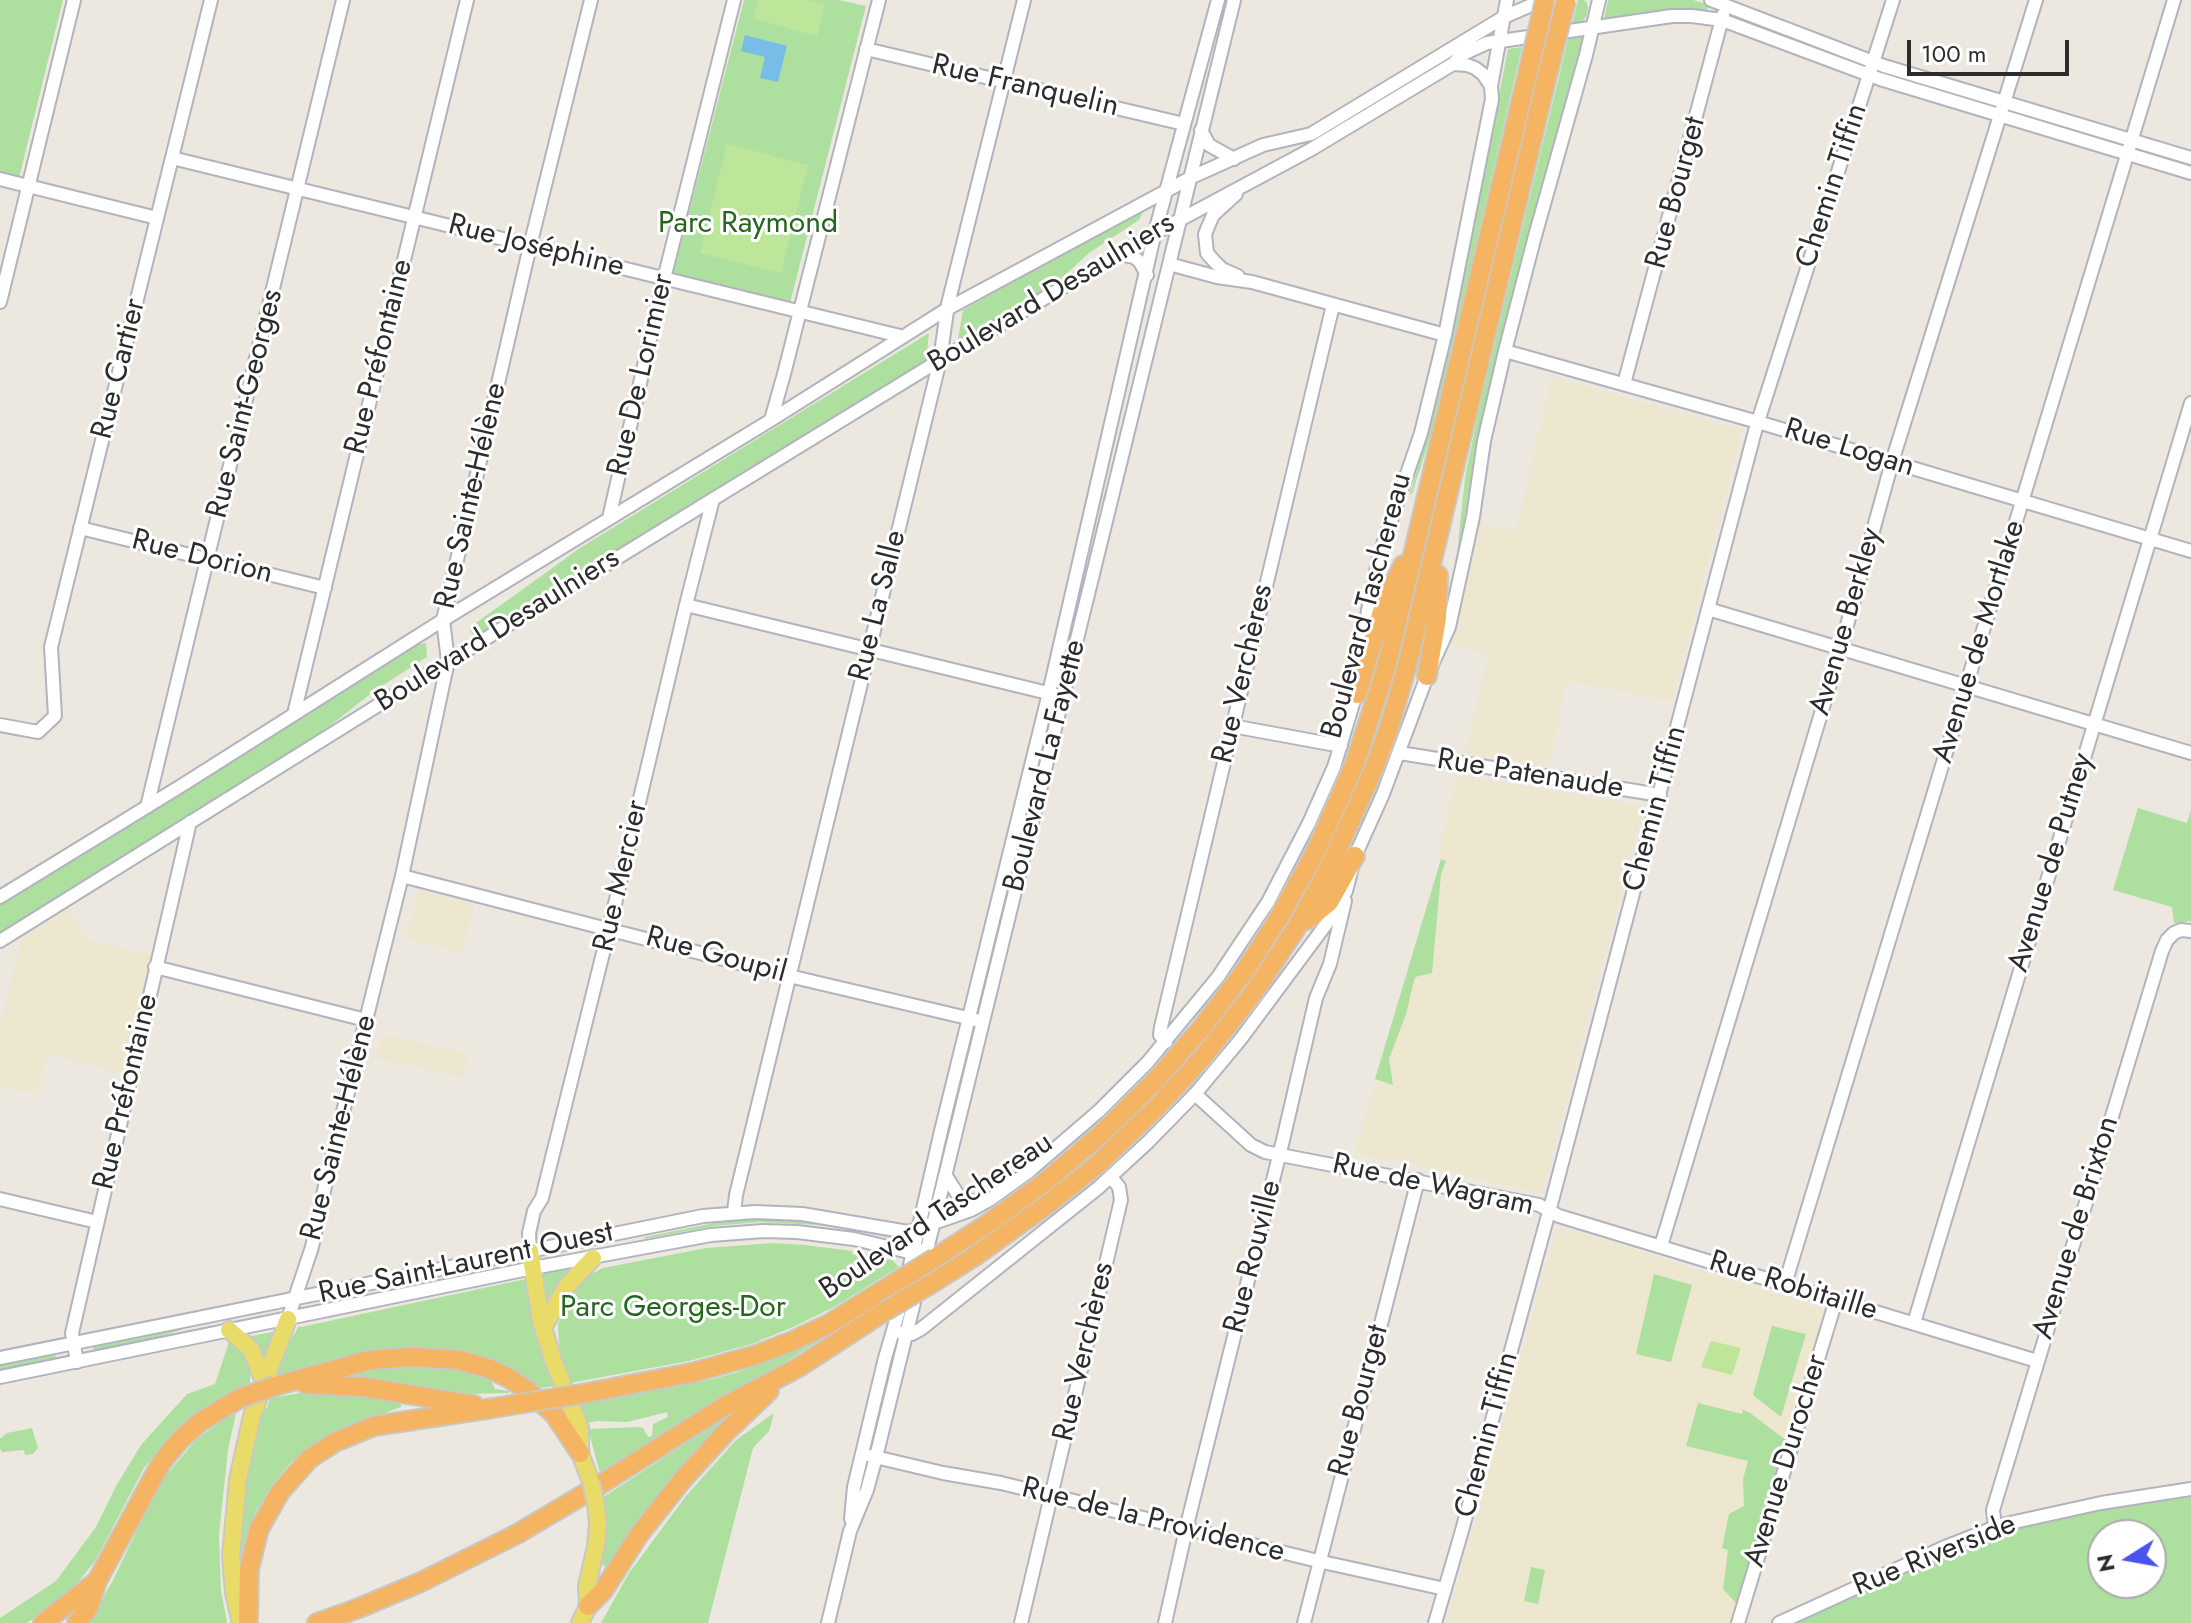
<!DOCTYPE html>
<html>
<head>
<meta charset="utf-8">
<style>
	body { margin:0 }
	#map { position:relative; width:2191px; height:1623px; overflow:hidden; background:#ece8df; font-family:Jost,sans-serif }
	canvas { display:block }
	.north { position:absolute; left:2087px; top:1519px; width:80px; height:80px; box-sizing:border-box; background:#fff; border:2px solid #ababab; border-radius:50%; rotate:259deg; font-size:22px; font-weight:700; line-height:32px; text-align:center; color:#2c2c2c }
	.north::after { content:''; display:block; margin:auto; width:28px; height:36px; background:#4953f0; clip-path:polygon(50% 0,100% 100%,50% 72%,0 100%) }
	.scale { position:absolute; left:1907px; top:40px; width:162px; height:36px; box-sizing:border-box; border:4px solid #2c2c2c; border-top:0; padding-left:10px; font-size:24px; line-height:28px; white-space:nowrap; color:#2c2c2c; -webkit-text-stroke:6px #fff; paint-order:stroke }
</style>
</head>
<body>
<div id="map">
<canvas width="2191" height="1623"></canvas>
<div class="north">N</div>
<div class="scale">100 m</div>
</div>
<script>
const g = document.querySelector('canvas').getContext('2d');
g.lineJoin = 'round';
function fill(path, color) {
  g.fillStyle = color;
  g.fill(path, 'evenodd');
}
function toPath(rows) {
  const path = new Path2D();
  for (const r of rows) {
    path.moveTo(r[0], r[1]);
    for (let i = 2; i < r.length; i += 2) path.lineTo(r[i], r[i + 1]);
  }
  return path;
}
function strokePath(path, color, width, dash) {
  g.strokeStyle = color;
  g.lineWidth = width;
  g.lineCap = dash ? 'butt' : 'round';
  g.setLineDash(dash || []);
  g.stroke(path);
}
function write(font, color, halo, rows, align = 'center') {
  g.font = font + ' Jost,sans-serif';
  g.lineWidth = 6;
  g.setLineDash([]);
  g.textBaseline = 'middle';
  g.strokeStyle = halo;
  g.fillStyle = color;
  for (const [text, x, y, turn = 0] of rows) {
    g.save();
    g.translate(x, y);
    g.rotate((+turn || 0) * Math.PI / 180);
    g.textAlign = isNaN(turn) ? turn : align;
    if (halo) g.strokeText(text, 0, 0);
    g.fillText(text, 0, 0);
    g.restore();
  }
}
fill(toPath([
	[1552,377,1742,430,1672,701,1567,681,1549,766,1465,753,1488,655,1450,645,1479,523,1515,532],
	[1457,775,1644,806,1542,1193,1354,1153,1441,860,1437,858],
	[418,890,474,904,462,952,406,938],
	[69,908,87,940,153,955,123,1074,48,1054,37,1094,0,1087,0,1022,21,939],
	[382,1034,469,1054,463,1078,376,1058],
	[1564,1227,1825,1310,1730,1623,1446,1623,1556,1231]
]), '#ede7cf');
fill(toPath([
	[0,0,63,0,18,182,0,177],
	[744,0,839,0,866,6,790,303,673,275],
	[1578,0,1584,0,1587,3,1588,8,1586,17,1582,22,1572,24],
	[1608,0,1693,0,1706,4,1708,8,1706,11,1657,11,1604,19],
	[1583,37,1522,256,1491,381,1475,453,1459,554,1457,554,1465,477,1481,400,1568,39],
	[1522,47,1434,425,1412,494,1410,494,1428,431,1460,296,1508,49],
	[1145,208,1139,220,1089,253,1062,278,957,344,963,310],
	[929,333,926,363,474,637,469,628,580,548],
	[426,643,427,657,377,689,310,741,0,935,0,902,417,645],
	[2138,808,2187,823,2191,810,2191,921,2174,923,2172,907,2113,890],
	[1441,859,1446,861,1441,874,1432,973,1415,977,1406,1014,1389,1059,1393,1085,1375,1079],
	[963,1065,948,1146,932,1208,927,1207],
	[761,1218,823,1223,895,1237,895,1239,855,1230,820,1225,760,1222,714,1226,645,1239,645,1237,724,1221],
	[773,1243,805,1245,852,1251,852,1254,857,1255,858,1252,892,1260,899,1267,834,1307,793,1327,752,1344,689,1361,570,1383,559,1349,558,1324,570,1292,587,1276,603,1268,706,1248],
	[579,1266,546,1310,542,1274],
	[1654,1274,1692,1285,1671,1362,1636,1354],
	[526,1279,555,1386,541,1388,504,1366,481,1357,456,1351,427,1348,402,1348,379,1351,274,1375,286,1347,299,1326,301,1327],
	[1772,1326,1806,1334,1781,1417,1753,1395],
	[180,1327,181,1330,139,1343,98,1351,93,1350,93,1347,97,1344],
	[839,1328,690,1422,601,1477,588,1429,638,1427,643,1428,648,1437,652,1436,653,1424,668,1417,667,1412,627,1422,597,1421,586,1423,580,1404,704,1381,735,1373,783,1355],
	[273,1332,265,1362,264,1362,251,1336],
	[229,1342,242,1350,250,1362,250,1383,201,1409,168,1438,144,1468,95,1561,66,1597,27,1623,0,1623,0,1618,56,1581,96,1527,116,1486,141,1445,187,1394,215,1384],
	[52,1354,56,1356,54,1361,0,1372,0,1365],
	[404,1365,449,1367,473,1372,490,1378,495,1389,509,1391,509,1393,463,1394,350,1377,349,1373,360,1370],
	[313,1391,375,1397,401,1403,401,1407,331,1433,292,1461,271,1486,255,1513,242,1551,239,1569,237,1515,262,1409,267,1408,270,1398],
	[1698,1403,1742,1414,1743,1410,1750,1413,1786,1440,1736,1603,1723,1589,1728,1550,1722,1548,1729,1514,1744,1506,1743,1479,1748,1461,1686,1446],
	[774,1413,769,1431,753,1448,708,1623,601,1623,629,1573,686,1496,736,1440],
	[236,1414,228,1449,219,1535,221,1591,227,1623,88,1623,112,1582,145,1514,167,1474,195,1441,223,1419],
	[726,1417,727,1419,644,1516,607,1567,602,1565,607,1531,605,1496],
	[32,1428,38,1448,33,1454,25,1455,24,1450,2,1452,0,1449,0,1439,7,1433],
	[2191,1496,2191,1623,1797,1623,1965,1547,1966,1549,1987,1541,1987,1538,2000,1533,2091,1512],
	[2103,1535,2151,1535,2151,1583,2103,1583],
	[1531,1567,1545,1570,1538,1604,1524,1601]
]), '#ade09f');
fill(toPath([
	[758,0,807,0,825,5,817,36,753,19],
	[727,144,808,165,781,273,700,253],
	[1711,1341,1741,1348,1732,1375,1701,1367]
]), '#bde69b');
fill(toPath([
	[745,35,787,46,778,82,760,78,765,57,741,51]
]), '#78bce8');
const minor = toPath([
	[1711,0,1884,66,2191,158],
	[866,49,1184,124],
	[1453,64,1467,65,1475,68,1483,74,1491,86],
	[1201,130,1209,145,1234,159],
	[172,158,900,336],
	[0,179,157,218],
	[1236,194,1213,215,1205,234,1207,253,1214,261,1222,269,1238,276],
	[1118,254,1134,257,1140,262,1147,275],
	[1169,264,1217,277,1252,282,1445,335],
	[0,302,74,0],
	[1505,351,1751,420,2191,551],
	[1624,384,1723,15],
	[771,420,784,374,879,0],
	[609,518,664,279,734,0],
	[80,528,325,588],
	[686,605,1056,695],
	[1708,609,2191,753],
	[1362,653,1368,610,1380,553,1421,433,1445,335,1492,99,1491,86,1507,0],
	[294,714,467,0],
	[0,725,38,732,55,716,51,647,211,0],
	[1232,726,1341,746],
	[1400,753,1660,795],
	[147,807,343,0],
	[402,876,789,976,976,1020],
	[0,897,184,784,443,620,771,420,947,309,1192,177,1263,145,1311,134,1504,17,1543,0],
	[0,941,441,666,940,360,1146,238,1310,150,1453,64,1463,54,1487,43,1672,16,1692,16,1722,20,1880,79,2191,173],
	[155,967,366,1020],
	[1166,1042,1160,1035,1161,1027,1333,305],
	[1195,1094,1251,1145,1265,1152,1539,1205,1559,1216,2037,1361],
	[946,1176,958,1195,980,1205],
	[0,1199,97,1222],
	[734,1212,736,1195,940,360,948,304,1024,0],
	[1661,1246,1841,647,1892,462,2036,0],
	[530,1251,529,1233,534,1211,542,1198,609,929,686,605,713,499],
	[907,1278,941,1131,1049,693,1155,232,1218,0],
	[1785,1284,2174,0],
	[288,1319,312,1247,328,1172,402,876,448,661,443,620,530,246,591,0],
	[1914,1323,2191,403],
	[901,1333,912,1334,921,1329,1098,1188,1148,1142,1195,1094,1240,1040,1330,919,1346,891,1355,856,1383,794,1427,676,1449,627,1473,517,1484,441,1505,351,1535,236,1586,55,1599,0],
	[0,1358,703,1216,755,1212,802,1214,908,1232,971,1210,991,1199,1027,1173,1100,1110,1147,1063,1218,977,1268,902,1309,823,1334,767,1358,687],
	[77,1362,72,1333,190,822],
	[0,1377,533,1268,711,1235,763,1231,797,1232,854,1239,913,1253,919,1250],
	[871,1456,943,1473,1001,1483,1318,1561,1445,1589],
	[851,1519,854,1487,885,1358,902,1300],
	[1995,1527,1993,1510,2162,951,2167,940,2174,933,2181,930,2191,931],
	[828,1623,850,1531,867,1490,876,1457,1234,0],
	[1021,1623,1121,1200,1119,1187,1111,1177],
	[1165,1623,1186,1529,1283,1140,1316,998,1330,964,1345,901],
	[1304,1623,1418,1180],
	[1435,1623,1461,1534,1553,1197,1755,431,1893,0],
	[1738,1623,1836,1300],
	[1779,1623,1945,1547,2001,1525,2101,1503,2191,1489]
]);
const major = toPath([
	[530,1251,541,1321,553,1360,580,1428,580,1453,591,1482],
	[543,1328,566,1287,593,1258],
	[229,1330,251,1349,264,1382],
	[241,1623,234,1593,231,1556,238,1479,252,1416,288,1319],
	[580,1623,588,1606,587,1586,596,1546,598,1524,596,1504]
]);
const highway = toPath([
	[1427,676,1437,618,1438,575],
	[1357,694,1384,605,1403,565],
	[1307,920,1329,902,1355,856],
	[935,1258,986,1225,1045,1182,1101,1134,1153,1083,1200,1030,1246,969,1278,919,1314,855,1355,763,1386,668,1529,68],
	[929,1285,975,1256,1048,1204,1099,1163,1158,1106,1203,1057,1254,992,1295,930,1329,868,1372,773,1388,731,1407,666,1548,72],
	[306,1384,363,1387,474,1405],
	[275,1386,370,1360,412,1357,459,1360,490,1369,509,1378,527,1390,554,1414,580,1453],
	[581,1394,691,1373,756,1355,790,1342,827,1325,893,1284],
	[588,1606,603,1591,638,1536,683,1479,726,1432,769,1391],
	[43,1623,97,1581],
	[77,1623,89,1607,97,1581,161,1463,179,1441,200,1422,240,1398],
	[248,1623,249,1569,259,1529,280,1492,309,1459,335,1442,374,1426,493,1408],
	[317,1623,359,1608,421,1582,517,1534,598,1486,723,1407,799,1367,885,1311]
]);
strokePath(minor, '#b2b3be', 16);
strokePath(major, '#c8c8c8', 20);
strokePath(highway, '#c8c8c8', 22);
strokePath(minor, '#fff', 12);
strokePath(major, '#e9db67', 16);
strokePath(highway, '#f5b461', 18);
const majorBridge = toPath([
	[591,1482,596,1504]
]);
const highwayBridge = toPath([
	[1529,68,1545,0],
	[1548,72,1566,0],
	[893,1284,935,1258],
	[885,1311,929,1285],
	[240,1398,275,1386],
	[493,1408,581,1394]
]);
strokePath(majorBridge, '#c8c8c8', 20, []);
strokePath(highwayBridge, '#c8c8c8', 22, []);
strokePath(majorBridge, '#e9db67', 16);
strokePath(highwayBridge, '#f5b461', 18);
write('30px', '#2c2c2c', '#fff', [
	["Rue Franquelin",1025,87,13],
	["Chemin Tiffin",1833,186,-72],
	["Rue Bourget",1677,193,-75],
	["Rue Joséphine",536,247,14],
	["Boulevard Desaulniers",1052,294,-31],
	["Rue Préfontaine",380,357,-76],
	["Rue Cartier",120,369,-76],
	["Rue De Lorimier",642,375,-77],
	["Rue Saint-Georges",246,404,-76],
	["Rue Logan",1849,449,17],
	["Rue Sainte-Hélène",472,496,-77],
	["Rue Dorion",202,558,14],
	["Rue La Salle",879,606,-76],
	["Boulevard Taschereau",1368,606,-75],
	["Avenue Berkley",1847,622,-74],
	["Boulevard Desaulniers",498,631,-32],
	["Avenue de Mortlake",1980,642,-73],
	["Rue Verchères",1244,674,-77],
	["Boulevard La Fayette",1046,766,-76],
	["Rue Patenaude",1530,775,9],
	["Chemin Tiffin",1656,809,-75],
	["Avenue de Putney",2052,863,-73],
	["Rue Mercier",622,876,-77],
	["Rue Goupil",716,956,15],
	["Rue Préfontaine",127,1092,-77],
	["Rue Sainte-Hélène",340,1128,-76],
	["Rue de Wagram",1433,1186,12],
	["Boulevard Taschereau",937,1217,-34],
	["Avenue de Brixton",2077,1228,-73],
	["Rue Rouville",1254,1257,-76],
	["Rue Saint-Laurent Ouest",466,1264,-12],
	["Rue Robitaille",1793,1287,17],
	["Rue Verchères",1085,1352,-77],
	["Rue Bourget",1360,1401,-75],
	["Chemin Tiffin",1488,1435,-75],
	["Avenue Durocher",1787,1461,-73],
	["Rue de la Providence",1153,1521,14],
	["Rue Riverside",1935,1556,-22]
]);
write('30px', '#25651f', '#fff', [
	["Parc Raymond",748,225],
	["Parc Georges-Dor",673,1309]
]);
</script>
</body>
</html>
